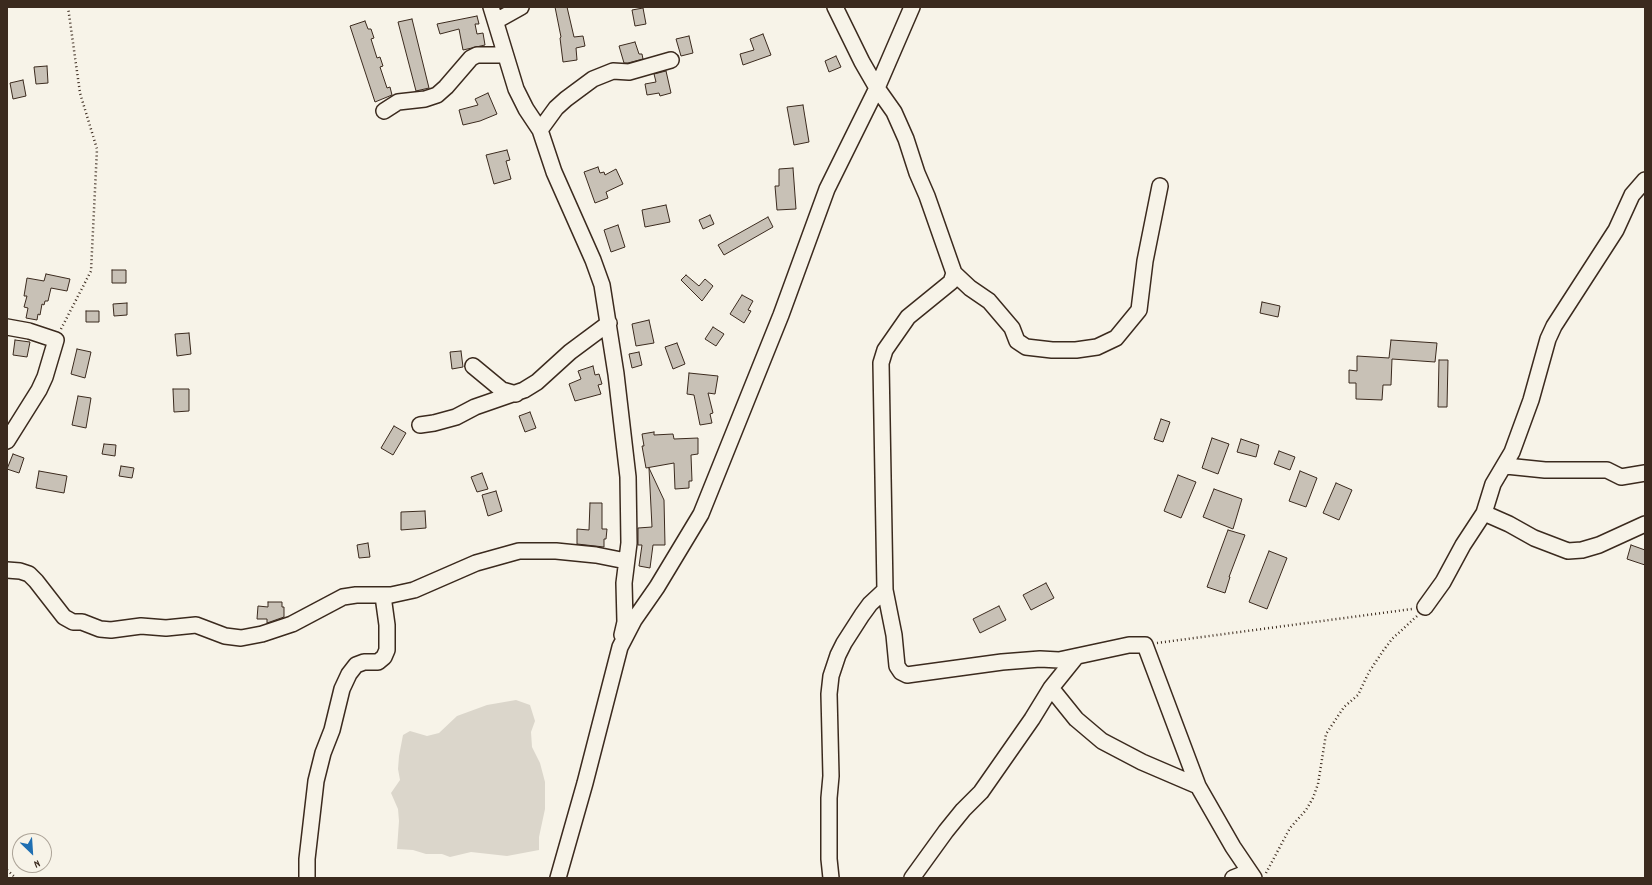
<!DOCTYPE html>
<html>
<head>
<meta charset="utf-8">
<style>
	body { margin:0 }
	#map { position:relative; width:1652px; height:885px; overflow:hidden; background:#f7f3e8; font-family:Dekko,sans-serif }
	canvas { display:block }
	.frame { position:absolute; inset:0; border:8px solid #3b2a1e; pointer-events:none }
	.north { position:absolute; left:12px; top:833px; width:40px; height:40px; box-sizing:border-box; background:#f7f3e8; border:1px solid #aca397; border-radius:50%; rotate:155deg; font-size:11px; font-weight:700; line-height:16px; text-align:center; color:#3b2a1e }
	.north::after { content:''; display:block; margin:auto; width:14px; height:18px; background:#1f6fb2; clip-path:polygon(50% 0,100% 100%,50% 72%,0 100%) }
</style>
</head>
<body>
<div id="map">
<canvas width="1652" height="885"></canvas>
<div class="frame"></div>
<div class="north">N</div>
</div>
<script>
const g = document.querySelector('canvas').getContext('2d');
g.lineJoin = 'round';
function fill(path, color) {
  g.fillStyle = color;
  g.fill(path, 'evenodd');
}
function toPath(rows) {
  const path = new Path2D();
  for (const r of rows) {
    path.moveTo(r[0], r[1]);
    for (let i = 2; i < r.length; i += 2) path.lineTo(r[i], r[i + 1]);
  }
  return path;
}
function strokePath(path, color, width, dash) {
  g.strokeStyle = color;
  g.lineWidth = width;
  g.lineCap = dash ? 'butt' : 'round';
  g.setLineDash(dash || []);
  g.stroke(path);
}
fill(toPath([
	[516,700,530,705,535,721,531,732,532,747,540,763,545,782,545,809,539,837,539,850,507,856,471,852,450,857,442,854,426,854,413,850,397,849,399,821,398,809,391,793,400,780,398,769,399,756,403,735,410,731,427,736,439,733,457,716,487,705]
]), '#dbd6cb');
const building = toPath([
	[555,7,567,7,574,37,583,36,585,46,576,48,577,60,563,62,560,38,561,37,555,7],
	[643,8,646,24,635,26,632,10,643,8],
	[477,16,479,24,475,24,477,34,483,33,485,45,463,50,459,29,440,34,437,24,477,16],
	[412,19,429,88,416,91,398,22,412,19],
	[365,21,368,29,371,29,374,38,371,39,377,58,380,57,383,66,380,67,387,88,390,87,392,95,375,102,350,26,365,21],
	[763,34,771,55,743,65,740,54,754,50,750,39,763,34],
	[689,36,693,53,681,56,676,39,689,36],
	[635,42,639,54,642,54,643,59,628,63,624,63,619,46,635,42],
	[836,56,841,67,829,72,825,61,836,56],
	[47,66,48,83,36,84,34,67,47,66],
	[666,71,671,93,660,96,659,93,647,95,645,84,656,82,654,74,666,71],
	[23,80,26,96,13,99,10,83,23,80],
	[488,93,497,114,480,121,463,125,459,110,478,105,475,99,488,93],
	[803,105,809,142,794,145,787,107,803,105],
	[507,150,510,160,506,161,511,179,494,184,486,155,507,150],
	[598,167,600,173,604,172,605,175,616,169,623,184,606,192,608,198,595,203,584,172,598,167],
	[793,168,796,209,777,210,775,186,779,186,779,169,793,168],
	[666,205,670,222,645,227,642,210,666,205],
	[710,215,714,224,703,229,699,220,710,215],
	[768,217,773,227,724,255,718,245,768,217],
	[618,225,625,247,611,252,604,230,618,225],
	[112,270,126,270,126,283,112,283,112,270],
	[46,274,70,279,67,291,51,288,48,301,45,301,44,305,42,304,40,315,38,314,37,320,26,318,28,308,24,307,27,296,24,296,27,278,44,281,46,274],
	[686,275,699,286,705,279,713,286,702,301,681,280,686,275],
	[742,295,753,301,748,310,751,311,744,323,730,314,742,295],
	[1262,302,1280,306,1278,317,1260,313,1262,302],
	[127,303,127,315,114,316,113,304,127,303],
	[86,311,99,311,99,322,86,322,86,311],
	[649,320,654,343,636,346,632,324,649,320],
	[713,327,724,334,716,346,705,339,713,327],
	[189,333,191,354,177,356,175,334,189,333],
	[15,340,30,342,27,357,13,355,15,340],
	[1391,340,1437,343,1435,362,1392,359,1391,385,1383,385,1382,400,1356,399,1356,383,1349,383,1349,370,1357,371,1357,356,1389,358,1391,340],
	[677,343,685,364,673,369,665,347,677,343],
	[77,349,91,352,85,378,71,374,77,349],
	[461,351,463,367,452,369,450,352,461,351],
	[639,352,642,365,632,368,629,354,639,352],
	[1439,360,1448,360,1447,407,1438,407,1439,360],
	[593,366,595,375,599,374,602,384,598,385,601,394,575,401,569,384,581,379,578,371,593,366],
	[689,373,718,376,715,394,708,393,713,413,710,414,712,423,700,425,694,395,687,394,689,373],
	[173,389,189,389,189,411,174,412,173,389],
	[78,396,91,398,86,428,72,425,78,396],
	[530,412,536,428,525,432,519,416,530,412],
	[1161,419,1170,422,1163,442,1154,439,1161,419],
	[394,426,406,433,393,455,381,448,394,426],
	[654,432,654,435,673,434,674,439,698,438,698,454,691,455,692,481,689,481,689,488,675,489,674,463,646,468,642,446,644,446,642,434,654,432],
	[1212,438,1229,444,1218,474,1202,468,1212,438],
	[1241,439,1259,445,1256,457,1237,452,1241,439],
	[104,444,116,445,115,456,102,454,104,444],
	[1279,451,1295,457,1290,470,1274,464,1279,451],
	[13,454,24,458,19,473,7,469,13,454],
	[121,466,134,468,132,478,119,476,121,466],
	[649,468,664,500,665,545,653,545,650,568,639,566,642,545,638,545,638,528,652,527,649,468],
	[39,471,67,476,64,493,36,488,39,471],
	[1300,471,1317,478,1306,507,1289,501,1300,471],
	[482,473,488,489,477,492,471,477,482,473],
	[1178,475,1196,482,1181,518,1164,511,1178,475],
	[1336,483,1352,490,1339,520,1323,513,1336,483],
	[1214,489,1242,499,1233,529,1203,517,1214,489],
	[496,491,502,511,488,516,482,495,496,491],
	[590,503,602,503,602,529,607,529,606,539,604,539,604,547,577,544,577,529,589,530,590,503],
	[425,511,426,528,401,530,401,512,425,511],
	[1228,530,1245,535,1229,577,1230,577,1225,593,1207,587,1228,530],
	[368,543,370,557,359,558,357,545,368,543],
	[1631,545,1645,550,1645,565,1627,559,1631,545],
	[1269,551,1287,558,1267,609,1249,602,1269,551],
	[1046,583,1054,598,1031,610,1023,595,1046,583],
	[268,602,282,602,282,607,284,607,284,617,267,623,267,619,257,619,258,606,268,607,268,602],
	[999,606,1006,620,980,633,973,619,999,606]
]);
fill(building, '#c8c1b6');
strokePath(building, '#3b2a1e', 1);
const minor = toPath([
	[491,7,516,89,526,109,540,130,554,172,593,260,602,285,616,374,628,477,629,543,624,583,625,622,622,635],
	[835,7,862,62,877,88,894,112,906,139,917,173,927,196,954,273,951,282,908,317,885,350,881,363,885,590,894,635,897,666,901,672,907,675,914,674,1002,662,1040,659,1059,660,1129,645,1145,645,1198,786,1233,847,1254,878],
	[496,21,521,7],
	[384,111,398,102,425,99,437,95,446,87,471,58,477,55,505,55],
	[540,130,556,108,566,99,593,79,613,71,629,72,671,60],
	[954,273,970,288,989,301,1012,328,1017,341,1026,347,1052,350,1076,350,1097,347,1116,338,1139,310,1145,261,1160,186],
	[7,327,29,331,56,340,45,377,39,390,7,441],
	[473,366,502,390,516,394],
	[420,425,434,423,456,417,475,407,524,390,537,382,570,352,609,323],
	[1506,466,1545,470,1607,470,1621,477,1645,473],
	[1484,513,1509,524,1534,538,1568,551,1582,550,1599,545,1645,524],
	[7,570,20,571,29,574,36,581,64,617,73,622,82,622,100,629,111,630,141,626,166,628,196,625,225,636,241,638,262,634,292,624,343,597,356,595,391,595,414,590,476,563,519,551,556,551,596,555,626,561],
	[1425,607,1443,582,1463,545,1484,513,1493,484,1512,452,1531,400,1548,339,1554,326,1616,230,1632,195,1645,180],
	[1051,688,1076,719,1102,741,1142,762,1198,786],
	[307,878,307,859,316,781,323,753,332,730,342,689,349,674,356,665,364,662,378,662,384,657,387,650,387,625,383,596],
	[558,878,585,783,620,647,634,620,657,587,701,514,781,315,827,189,877,88,912,7],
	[831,878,829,859,829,798,831,776,829,694,831,676,838,655,844,643,862,615,870,604,885,590],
	[912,878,946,831,963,810,981,792,1032,719,1051,688,1076,657],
	[1233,878,1248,872]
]);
strokePath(minor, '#3b2a1e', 18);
strokePath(toPath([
	[61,329,91,271,97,149,80,93,68,7],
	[1157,643,1412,609],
	[7,870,16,878],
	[1266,873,1290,828,1306,810,1313,798,1318,784,1326,734,1344,707,1358,695,1369,672,1383,651,1392,639,1417,616]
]), '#3b2a1e', 2.5, [1, 3]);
strokePath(minor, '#f7f3e8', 15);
</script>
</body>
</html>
